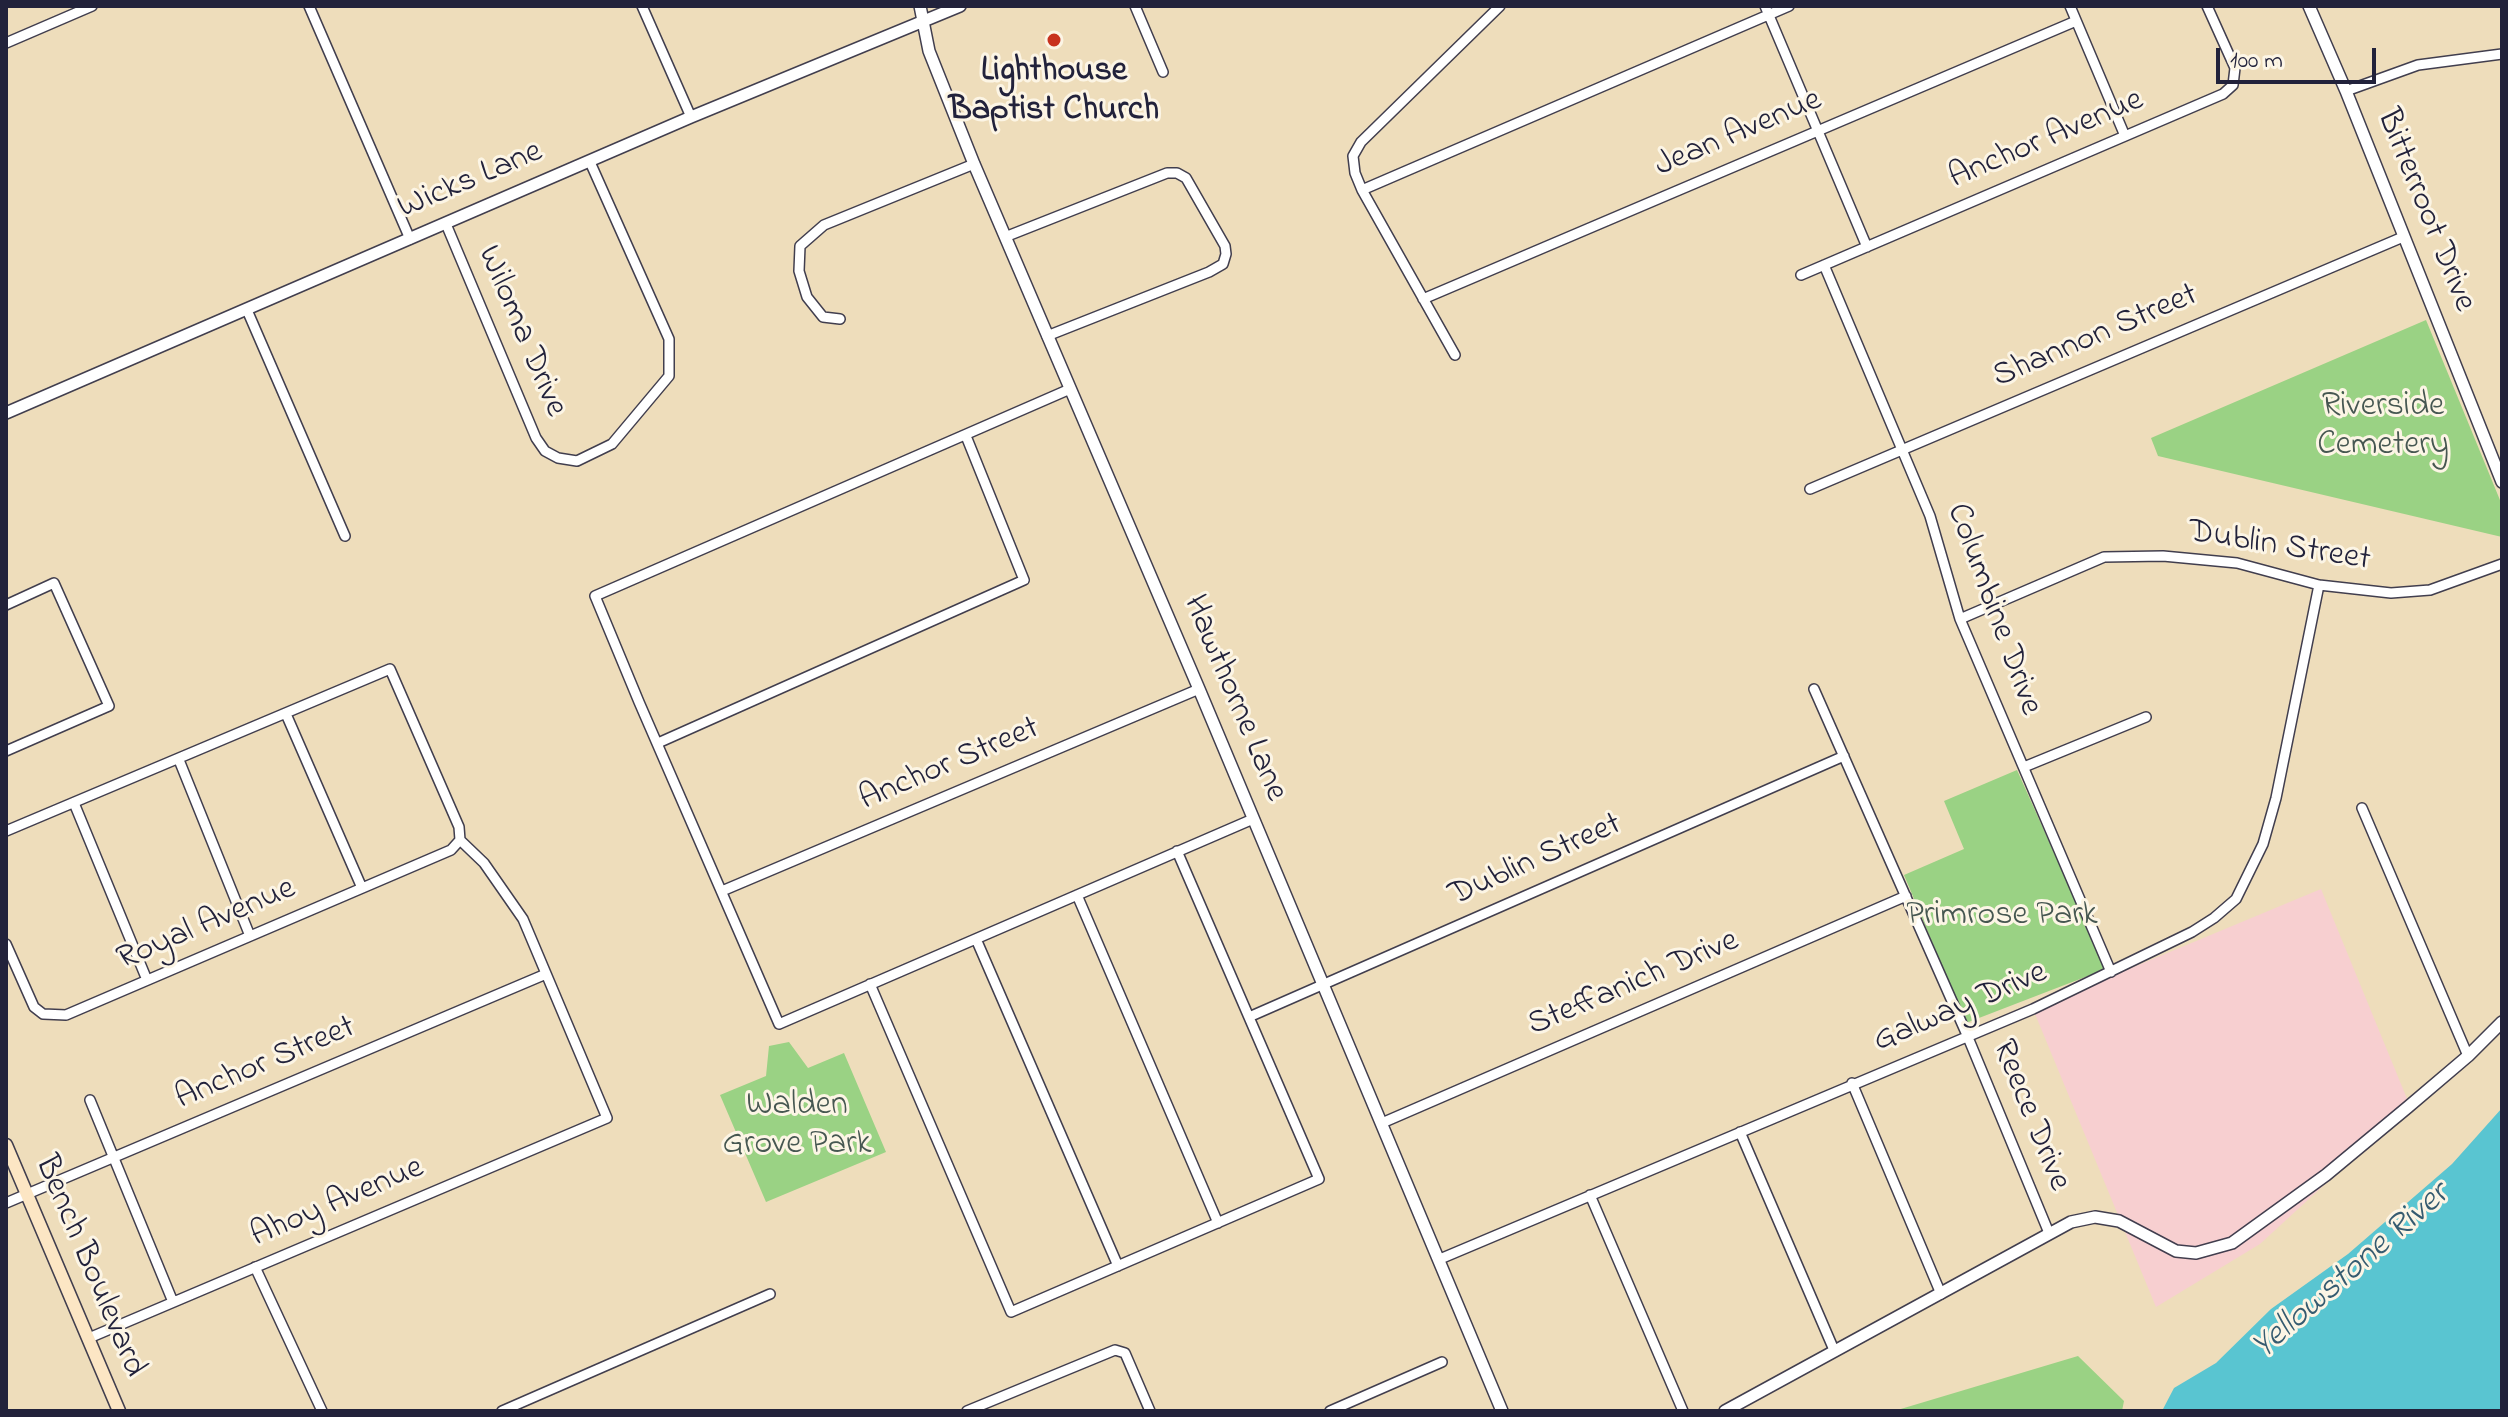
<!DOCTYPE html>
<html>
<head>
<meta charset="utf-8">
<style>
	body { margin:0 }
	#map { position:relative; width:2508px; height:1417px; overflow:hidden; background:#edb; font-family:"Indie Flower",sans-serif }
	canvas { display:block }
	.frame { position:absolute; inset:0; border:8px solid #22223b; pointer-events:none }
	.scale { position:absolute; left:2216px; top:48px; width:160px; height:36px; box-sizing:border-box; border:4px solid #22223b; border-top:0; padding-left:10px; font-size:24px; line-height:28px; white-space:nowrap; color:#22223b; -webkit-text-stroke:6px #fcf5e5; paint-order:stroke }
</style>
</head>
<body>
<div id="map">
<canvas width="2508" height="1417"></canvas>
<div class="frame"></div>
<div class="scale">100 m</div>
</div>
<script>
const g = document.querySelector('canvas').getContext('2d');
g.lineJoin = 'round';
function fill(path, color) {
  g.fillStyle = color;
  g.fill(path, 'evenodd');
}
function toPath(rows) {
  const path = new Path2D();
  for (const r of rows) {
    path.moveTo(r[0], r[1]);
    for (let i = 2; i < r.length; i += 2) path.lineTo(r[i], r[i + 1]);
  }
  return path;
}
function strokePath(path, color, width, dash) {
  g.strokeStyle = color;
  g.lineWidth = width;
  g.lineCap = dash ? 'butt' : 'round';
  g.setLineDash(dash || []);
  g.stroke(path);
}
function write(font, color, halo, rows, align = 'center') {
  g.font = font + ' "Indie Flower",sans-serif';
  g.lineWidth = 6;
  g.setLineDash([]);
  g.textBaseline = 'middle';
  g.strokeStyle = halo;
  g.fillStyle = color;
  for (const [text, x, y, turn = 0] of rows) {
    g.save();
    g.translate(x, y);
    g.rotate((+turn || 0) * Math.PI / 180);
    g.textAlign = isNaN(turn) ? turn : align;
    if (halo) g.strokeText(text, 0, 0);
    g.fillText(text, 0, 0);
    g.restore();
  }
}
fill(toPath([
	[2321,889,2410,1106,2260,1244,2156,1307,2033,1009]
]), '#f7cfd0');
fill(toPath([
	[2426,320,2502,505,2502,537,2158,456,2151,438],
	[2017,770,2106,969,1966,1023,1904,875,1964,849,1944,801],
	[789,1042,808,1068,844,1053,886,1152,766,1202,720,1095,766,1076,769,1046],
	[2078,1356,2124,1401,2122,1411,1894,1411]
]), '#9ad284');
fill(toPath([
	[2502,1108,2502,1411,2162,1411,2174,1388,2216,1363,2271,1309,2348,1254,2452,1164]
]), '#59c5d1');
const minor = toPath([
	[309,6,410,239],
	[642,6,691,117],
	[1135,6,1163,72],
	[1765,6,1867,247],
	[2070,6,2125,136],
	[6,43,92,6],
	[2346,91,2418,65,2502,54],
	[1362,190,1789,6],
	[446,224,536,438,545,451,558,458,577,461,612,444,669,376,669,339,590,162],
	[1005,237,1167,173,1177,173,1186,178,1225,246,1226,254,1223,264,1209,272,1047,336],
	[1824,265,1930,516,1960,619,2111,972],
	[1801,275,2223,94,2233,85,2235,68,2207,6],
	[1423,299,2076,21],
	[247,310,345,536],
	[840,319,823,317,807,297,799,271,800,246,824,225,974,164],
	[1455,355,1362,190,1355,173,1353,156,1361,142,1500,6],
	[1070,389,595,596,639,702,779,1024,1253,819],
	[1810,489,2403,237],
	[6,605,54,583,109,706,6,751],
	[1960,619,2104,557,2163,556,2237,563,2319,585,2391,593,2430,590,2502,564],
	[1814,689,1967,1035,2049,1233],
	[286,714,362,888],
	[658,743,1024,580,966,436],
	[179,760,250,936],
	[2024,767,2146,717],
	[74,803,147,980],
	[2362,808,2468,1056],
	[6,831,390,669,459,827,460,840,484,863,523,919,607,1118,89,1338],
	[722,891,1199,689],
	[1077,895,1218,1223],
	[976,939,1118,1266],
	[6,944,34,1007,43,1014,66,1015,451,850,460,840],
	[870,984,1011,1312,1319,1179,1177,851],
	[1249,1017,1844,756],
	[1852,1083,1941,1294],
	[90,1100,173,1302],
	[1382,1123,1906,896],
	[1740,1132,1834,1350],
	[1590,1195,1683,1411],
	[6,1203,546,974],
	[1440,1259,2033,1009,2192,932,2214,918,2236,899,2263,844,2276,798,2319,585],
	[255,1267,322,1411],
	[502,1411,770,1294],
	[967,1411,1115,1350,1125,1353,1150,1411],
	[1330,1411,1442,1362]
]);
const tertiary = toPath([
	[920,6,929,51,974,164,1199,689,1502,1411],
	[2309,6,2346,91,2502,482],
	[6,413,691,117,960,6],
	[1725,1411,2071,1222,2095,1217,2119,1221,2176,1251,2196,1253,2232,1243,2326,1175,2408,1107,2468,1056,2502,1022]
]);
const secondary = toPath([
	[6,1145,119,1411]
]);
strokePath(minor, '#413e4e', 12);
strokePath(tertiary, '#413e4e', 14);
strokePath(secondary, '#413e4e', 15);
strokePath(minor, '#fff', 9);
strokePath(tertiary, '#fff', 11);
strokePath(secondary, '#fce6c4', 12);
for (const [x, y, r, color] of [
	[1054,40,8,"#c8321e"]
]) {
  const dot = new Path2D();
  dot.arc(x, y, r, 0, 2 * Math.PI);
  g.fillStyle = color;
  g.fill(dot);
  strokePath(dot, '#fcf5e5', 3);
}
write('bold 34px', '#22223b', '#fcf5e5', [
	["Lighthouse",1054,73],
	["Baptist Church",1054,112]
]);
write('34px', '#22223b', '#fcf5e5', [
	["Jean Avenue",1739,135,-23],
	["Anchor Avenue",2047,141,-23],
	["Wicks Lane",471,182,-23],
	["Bitterroot Drive",2424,211,68],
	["Wiloma Drive",520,332,67],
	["Shannon Street",2096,338,-23],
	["Dublin Street",2279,548,9],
	["Columbine Drive",1992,610,70],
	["Hawthorne Lane",1233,699,67],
	["Anchor Street",950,766,-23],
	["Dublin Street",1536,862,-24],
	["Royal Avenue",207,926,-23],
	["Steffanich Drive",1634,985,-23],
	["Galway Drive",1961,1009,-23],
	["Anchor Street",266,1065,-23],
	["Reece Drive",2029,1116,68],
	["Ahoy Avenue",338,1204,-23],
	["Bench Boulevard",88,1267,67]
]);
write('34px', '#465751', '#fcf5e5', [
	["Riverside",2383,408],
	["Cemetery",2383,447],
	["Primrose Park",2002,917],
	["Walden",797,1107],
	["Grove Park",797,1146]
]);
write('italic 36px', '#355b70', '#fcf5e5', [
	["Yellowstone River",2352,1273,-41]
]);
</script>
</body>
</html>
